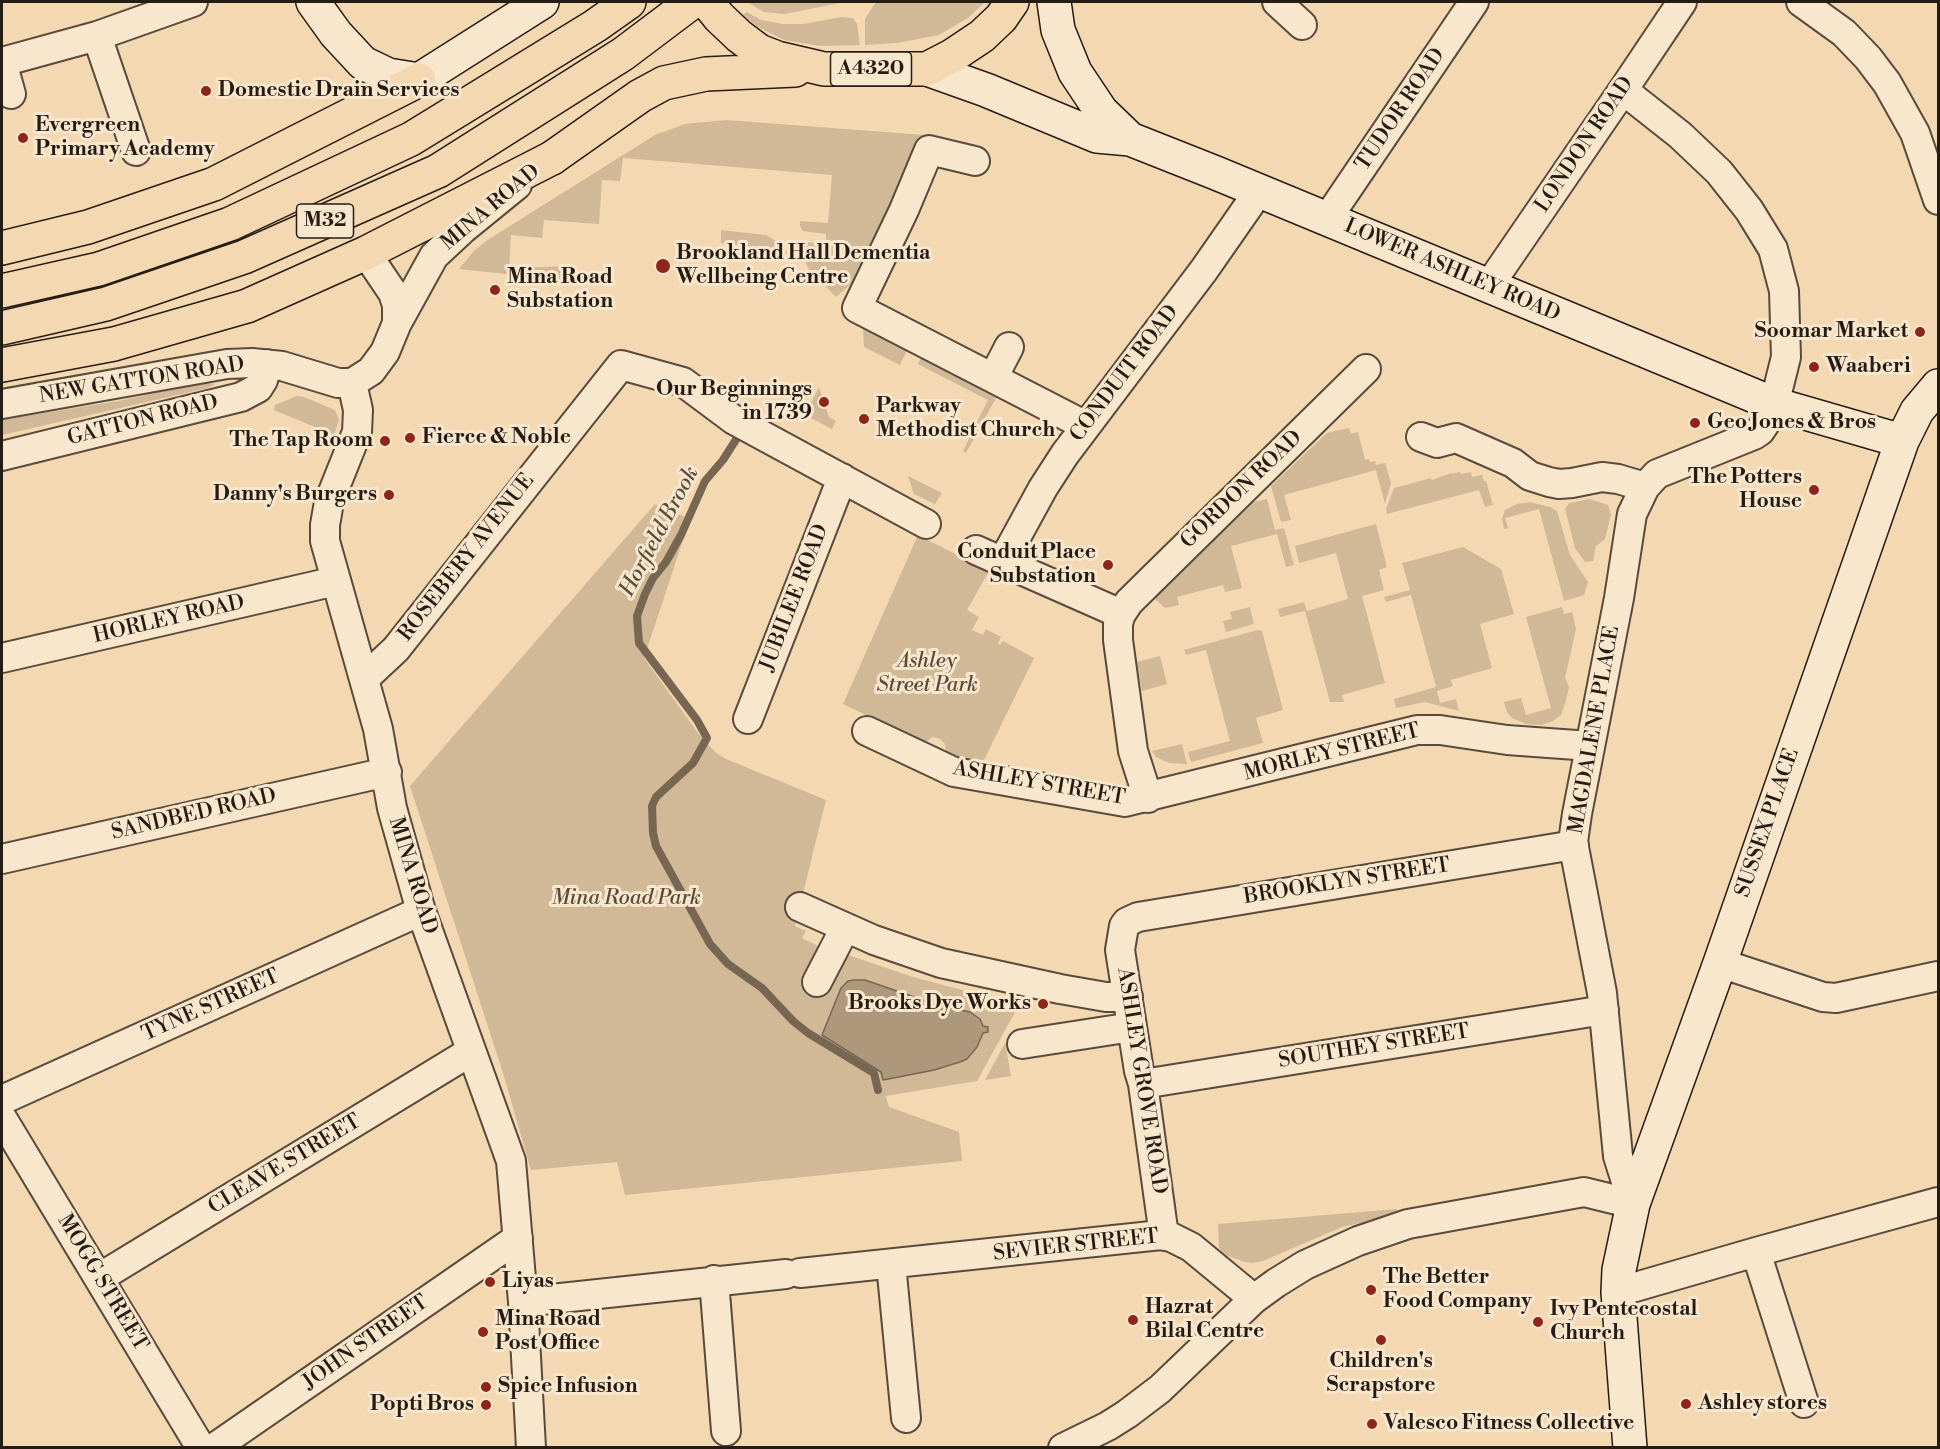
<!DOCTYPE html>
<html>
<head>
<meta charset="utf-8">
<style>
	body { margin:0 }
	#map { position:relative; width:1940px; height:1449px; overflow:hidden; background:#f4d8b2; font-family:"Libre Bodoni",serif }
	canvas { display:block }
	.frame { position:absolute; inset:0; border:3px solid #251c14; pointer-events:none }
</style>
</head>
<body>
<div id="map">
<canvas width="1940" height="1449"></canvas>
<div class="frame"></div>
</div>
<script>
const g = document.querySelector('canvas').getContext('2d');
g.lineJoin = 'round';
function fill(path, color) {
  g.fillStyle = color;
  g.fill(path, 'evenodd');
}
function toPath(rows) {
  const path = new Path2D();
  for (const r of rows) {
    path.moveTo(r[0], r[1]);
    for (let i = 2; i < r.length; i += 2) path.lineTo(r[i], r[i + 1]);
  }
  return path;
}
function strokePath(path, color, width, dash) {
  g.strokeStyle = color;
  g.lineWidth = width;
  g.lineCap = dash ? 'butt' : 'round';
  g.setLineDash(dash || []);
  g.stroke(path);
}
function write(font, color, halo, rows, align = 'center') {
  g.font = font + ' "Libre Bodoni",serif';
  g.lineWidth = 6;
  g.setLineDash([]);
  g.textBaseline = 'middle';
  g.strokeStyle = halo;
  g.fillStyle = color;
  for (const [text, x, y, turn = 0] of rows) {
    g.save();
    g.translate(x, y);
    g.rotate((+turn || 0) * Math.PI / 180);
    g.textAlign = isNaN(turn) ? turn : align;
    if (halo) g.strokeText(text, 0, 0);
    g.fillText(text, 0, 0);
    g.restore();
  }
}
fill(toPath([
	[747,2,845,2,784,14,764,12],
	[876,2,985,2,968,18,939,35,897,43,865,45,865,19],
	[747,12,761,20,783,24,804,24,841,17,853,18,857,24,860,45,820,46,784,40,758,27,743,15],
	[726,120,925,135,895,206,860,276,836,297,809,270,801,252,802,242,826,243,826,234,803,231,800,226,800,221,828,223,832,175,623,158,620,181,602,180,599,224,544,220,542,238,511,235,509,268,573,266,571,281,459,269,474,251,486,241,655,135,685,124],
	[721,230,766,235,776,241,787,253,782,255,764,248,721,243],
	[863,328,907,350,900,365,864,347],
	[921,357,997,396,966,453,963,451,988,400,918,364],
	[202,382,215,384,208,388,2,435,2,420,124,400],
	[819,387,829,417,836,421,832,429,805,415],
	[297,396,304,397,335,410,339,420,334,435,274,410,275,405],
	[1349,428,1351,434,1358,432,1365,460,1369,459,1370,462,1375,461,1376,465,1385,463,1391,483,1385,504,1376,470,1284,495,1291,520,1281,522,1271,486,1327,433],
	[1460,472,1461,474,1471,472,1472,477,1482,475,1484,481,1486,481,1493,505,1485,507,1479,490,1387,514,1386,509,1394,488,1431,478,1432,480,1451,473,1451,474],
	[908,476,942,493,935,504,914,494],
	[1267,499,1275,530,1284,528,1294,565,1286,567,1277,534,1231,546,1242,588,1225,592,1223,585,1177,597,1179,605,1165,608,1155,599,1166,586,1254,502],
	[1590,499,1608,505,1611,515,1605,539,1596,546,1593,561,1585,562,1575,548,1565,509,1569,503],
	[1530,502,1550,507,1557,511,1570,555,1588,582,1584,595,1564,601,1539,509,1505,518,1508,528,1504,529,1502,519,1505,510,1517,504],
	[655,504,690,519,644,658,698,733,715,752,726,759,826,800,795,926,806,931,802,938,820,947,800,983,825,996,848,955,913,977,1019,1005,977,1081,886,1096,889,1107,959,1132,962,1161,625,1195,617,1162,531,1170,503,1073,410,786],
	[865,980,937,1005,970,1012,982,1022,981,1040,967,1059,951,1066,883,1080],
	[1376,524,1387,567,1379,570,1384,590,1362,596,1385,683,1342,695,1344,702,1330,702,1305,611,1280,617,1278,609,1304,602,1307,611,1348,599,1336,553,1299,563,1295,546],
	[918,535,989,571,967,610,979,617,972,630,983,635,986,629,1001,637,998,643,1000,645,1003,641,1034,658,983,762,954,757,946,753,945,744,940,739,933,737,924,743,843,704],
	[1463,547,1501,569,1514,614,1480,624,1492,668,1451,680,1453,686,1437,691,1440,703,1456,699,1459,711,1425,702,1396,708,1394,699,1436,687,1411,595,1386,602,1384,597,1410,590,1402,563],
	[1250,607,1254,624,1226,632,1223,621,1232,619,1230,612],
	[1562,607,1564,614,1572,612,1576,629,1565,678,1569,687,1565,704,1561,715,1553,721,1541,725,1526,724,1512,718,1507,712,1504,702,1521,698,1526,715,1551,708,1526,617],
	[1258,630,1262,631,1283,710,1256,718,1263,743,1191,762,1188,752,1230,741,1206,650,1186,655,1184,650],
	[1160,656,1167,684,1142,691,1137,662],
	[1182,744,1187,764,1169,763,1156,757,1152,751],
	[1005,1043,1011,1076,985,1080],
	[1397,1209,1398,1215,1342,1227,1263,1261,1253,1263,1245,1262,1226,1255,1219,1248,1218,1224]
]), '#d1b897');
const water = toPath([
	[854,980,865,980,937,1005,970,1012,980,1019,983,1026,988,1027,988,1032,983,1033,977,1047,967,1059,960,1062,934,1070,883,1080,881,1072,822,1035,841,988,848,981,854,980]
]);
fill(water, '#ae987c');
strokePath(water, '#776652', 1.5);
strokePath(toPath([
	[737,438,723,460,705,481,681,535,666,562,653,578,645,594,637,616,639,643,697,720,707,738,693,763,656,797,652,806,653,833,656,846,710,944,728,964,762,988,793,1021,808,1033,874,1073,878,1090]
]), '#776652', 8);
const street = toPath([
	[1277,2,1302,25],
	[1801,2,1844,33,1868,58,1887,83,1915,133,1938,200],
	[97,36,136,151],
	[1623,90,1680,135,1719,172,1749,210,1773,249,1784,291,1786,357,1772,413,1760,431,1754,435,1657,474,1645,487,1632,514,1619,598,1577,814,1573,842,1602,993,1618,1156,1633,1204],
	[11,94,2,62,97,36,193,2],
	[975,161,929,150,904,210,857,308,1086,426],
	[1327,219,1474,2],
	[366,253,393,293,397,305,397,323],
	[1488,287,1623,90,1682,2],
	[993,378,1009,347],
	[352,383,358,410,357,432,329,502,325,525,325,541,378,729,392,808,421,911,511,1161,523,1302,531,1448],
	[2,404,227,364,252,363,282,366,338,383,352,383,371,371,385,352,397,323,434,256,463,229,517,185],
	[1421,437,1437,443,1456,438,1513,463,1530,476,1549,482,1559,484,1572,483,1602,477,1618,479,1645,487],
	[2,456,241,397,258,388,263,380,267,364],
	[976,550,1121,614],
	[1002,563,1043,488,1065,454,1204,270,1259,191],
	[2,658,336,581],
	[364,679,396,649,621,365,683,382,734,420,926,524],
	[748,719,842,478],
	[867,731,954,772,1125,802,1417,730,1440,730,1507,740,1590,746],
	[1148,798,1133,751,1118,640,1118,623,1121,614,1129,602,1366,369],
	[2,859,387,772],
	[800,907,874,940,941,963,1060,989,1106,997,1128,997],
	[1720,963,1823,997,1836,998,1938,976],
	[817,982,845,928],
	[1022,1044,1132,1027],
	[1143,1084,1604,1010],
	[2,1100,421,911],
	[2,1118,201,1448],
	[1164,1236,1143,1084,1139,1071,1120,950,1124,926,1127,922,1138,917,1574,845],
	[1756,1252,1804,1403],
	[891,1264,906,1418],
	[800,1273,1161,1235,1171,1237,1191,1247,1254,1299],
	[99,1278,470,1052],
	[714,1280,726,1431],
	[1618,1292,1756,1252,1938,1202],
	[523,1302,786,1274],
	[214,1448,518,1238],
	[1063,1448,1108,1426,1127,1414,1160,1389,1254,1299,1276,1283,1305,1265,1358,1241,1408,1224,1584,1192,1633,1204]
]);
const secondary = toPath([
	[313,2,336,34,363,63,388,75,419,80,542,2],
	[1054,2,1058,30,1075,72,1101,111,1130,139],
	[927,69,986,90,1097,136,1130,139,1216,173,1774,404,1902,441],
	[1630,1448,1618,1292,1619,1270,1633,1204,1720,963,1902,441,1917,411,1938,386]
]);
const primary = toPath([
	[707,2,719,17,739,36,759,51,777,58,824,69,927,69,952,56,982,36,1001,18,1012,2],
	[552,158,640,96,664,83,706,74,795,70]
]);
const highway = toPath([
	[2,248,88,227,214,184,419,80],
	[2,291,99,269,230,224,411,139,595,26,629,2],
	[2,328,106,304,244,257,438,171,623,54,692,2],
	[2,365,114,344,247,306,366,253,552,158]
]);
strokePath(street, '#594b3c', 32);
strokePath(secondary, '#251c14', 36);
strokePath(primary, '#251c14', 36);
strokePath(highway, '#251c14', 36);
strokePath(street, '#f8e6cd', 28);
strokePath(secondary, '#f8e6cd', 33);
strokePath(primary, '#f4d8b2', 33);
strokePath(highway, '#f4d8b2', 33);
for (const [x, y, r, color] of [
	[206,91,6,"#8f2418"],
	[23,138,6,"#8f2418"],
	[663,266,8,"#8f2418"],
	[495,290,6,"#8f2418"],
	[1920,332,6,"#8f2418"],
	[1814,367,6,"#8f2418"],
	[824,402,6,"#8f2418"],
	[864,419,6,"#8f2418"],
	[1695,423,6,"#8f2418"],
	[410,438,6,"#8f2418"],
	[385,441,6,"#8f2418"],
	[1814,490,6,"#8f2418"],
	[389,495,6,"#8f2418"],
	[1108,565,6,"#8f2418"],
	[1043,1004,6,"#8f2418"],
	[490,1282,6,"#8f2418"],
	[1371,1290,6,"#8f2418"],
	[1133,1320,6,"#8f2418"],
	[1538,1322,6,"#8f2418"],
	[483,1332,6,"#8f2418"],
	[1381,1340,6,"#8f2418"],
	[486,1387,6,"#8f2418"],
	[1686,1404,6,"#8f2418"],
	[486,1405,6,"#8f2418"],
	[1372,1424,6,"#8f2418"]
]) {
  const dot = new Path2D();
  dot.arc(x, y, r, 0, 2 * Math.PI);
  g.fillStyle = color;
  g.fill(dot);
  strokePath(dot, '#f8e6cd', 2);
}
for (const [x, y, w] of [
	[871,69,81],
	[325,221,57]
]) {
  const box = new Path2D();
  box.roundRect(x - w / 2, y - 17, w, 34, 4.5);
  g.fillStyle = '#f8e6cd';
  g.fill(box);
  strokePath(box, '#251c14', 1.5);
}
write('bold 20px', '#251c14', null, [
	["A4320",871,69],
	["M32",325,221]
]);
write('bold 21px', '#251c14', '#f8e6cd', [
	["Domestic Drain Services",218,91],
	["Evergreen",35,126],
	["Primary Academy",35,150],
	["Brookland Hall Dementia",676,254],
	["Wellbeing Centre",676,278],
	["Mina Road",507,278],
	["Substation",507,302],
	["Soomar Market",1908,332,"right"],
	["Waaberi",1826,367],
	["Our Beginnings",812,390,"right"],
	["in 1739",812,414,"right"],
	["Parkway",876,407],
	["Methodist Church",876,431],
	["Geo Jones & Bros",1707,423],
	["Fierce & Noble",422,438],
	["The Tap Room",373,441,"right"],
	["The Potters",1802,478,"right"],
	["House",1802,502,"right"],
	["Danny's Burgers",377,495,"right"],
	["Conduit Place",1096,553,"right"],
	["Substation",1096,577,"right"],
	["Brooks Dye Works",1031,1004,"right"],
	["The Better",1383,1278],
	["Food Company",1383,1302],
	["Liyas",502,1282],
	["Hazrat",1145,1308],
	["Bilal Centre",1145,1332],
	["Ivy Pentecostal",1550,1310],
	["Church",1550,1334],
	["Mina Road",495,1320],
	["Post Office",495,1344],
	["Children's",1381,1362,"center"],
	["Scrapstore",1381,1386,"center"],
	["Spice Infusion",498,1387],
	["Ashley stores",1698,1404],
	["Popti Bros",474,1405,"right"],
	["Valesco Fitness Collective",1384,1424]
], 'left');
write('21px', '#251c14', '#f8e6cd', [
	["TUDOR ROAD",1401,110,-56],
	["LONDON ROAD",1585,145,-56],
	["MINA ROAD",491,208,-40],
	["LOWER ASHLEY ROAD",1452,271,23],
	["CONDUIT ROAD",1125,374,-53],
	["NEW GATTON ROAD",142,381,-9],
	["GATTON ROAD",143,421,-14],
	["GORDON ROAD",1242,490,-44],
	["ROSEBERY AVENUE",467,558,-52],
	["JUBILEE ROAD",795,598,-69],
	["HORLEY ROAD",169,620,-13],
	["MAGDALENE PLACE",1595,730,-80],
	["MORLEY STREET",1332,753,-14],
	["ASHLEY STREET",1039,784,10],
	["SANDBED ROAD",194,815,-13],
	["SUSSEX PLACE",1768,823,-71],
	["MINA ROAD",412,876,73],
	["BROOKLYN STREET",1347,882,-9],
	["TYNE STREET",211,1006,-24],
	["SOUTHEY STREET",1374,1047,-9],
	["ASHLEY GROVE ROAD",1141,1081,81],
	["CLEAVE STREET",285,1165,-31],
	["SEVIER STREET",1076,1246,-6],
	["MOGG STREET",102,1283,59],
	["JOHN STREET",366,1343,-35]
]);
write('italic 21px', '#594b3b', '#f8e6cd', [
	["Ashley",927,662],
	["Street Park",927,686],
	["Mina Road Park",626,899]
]);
write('italic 22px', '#5c4e3e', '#f8e6cd', [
	["Horfield Brook",660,532,-62]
]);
</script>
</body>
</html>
